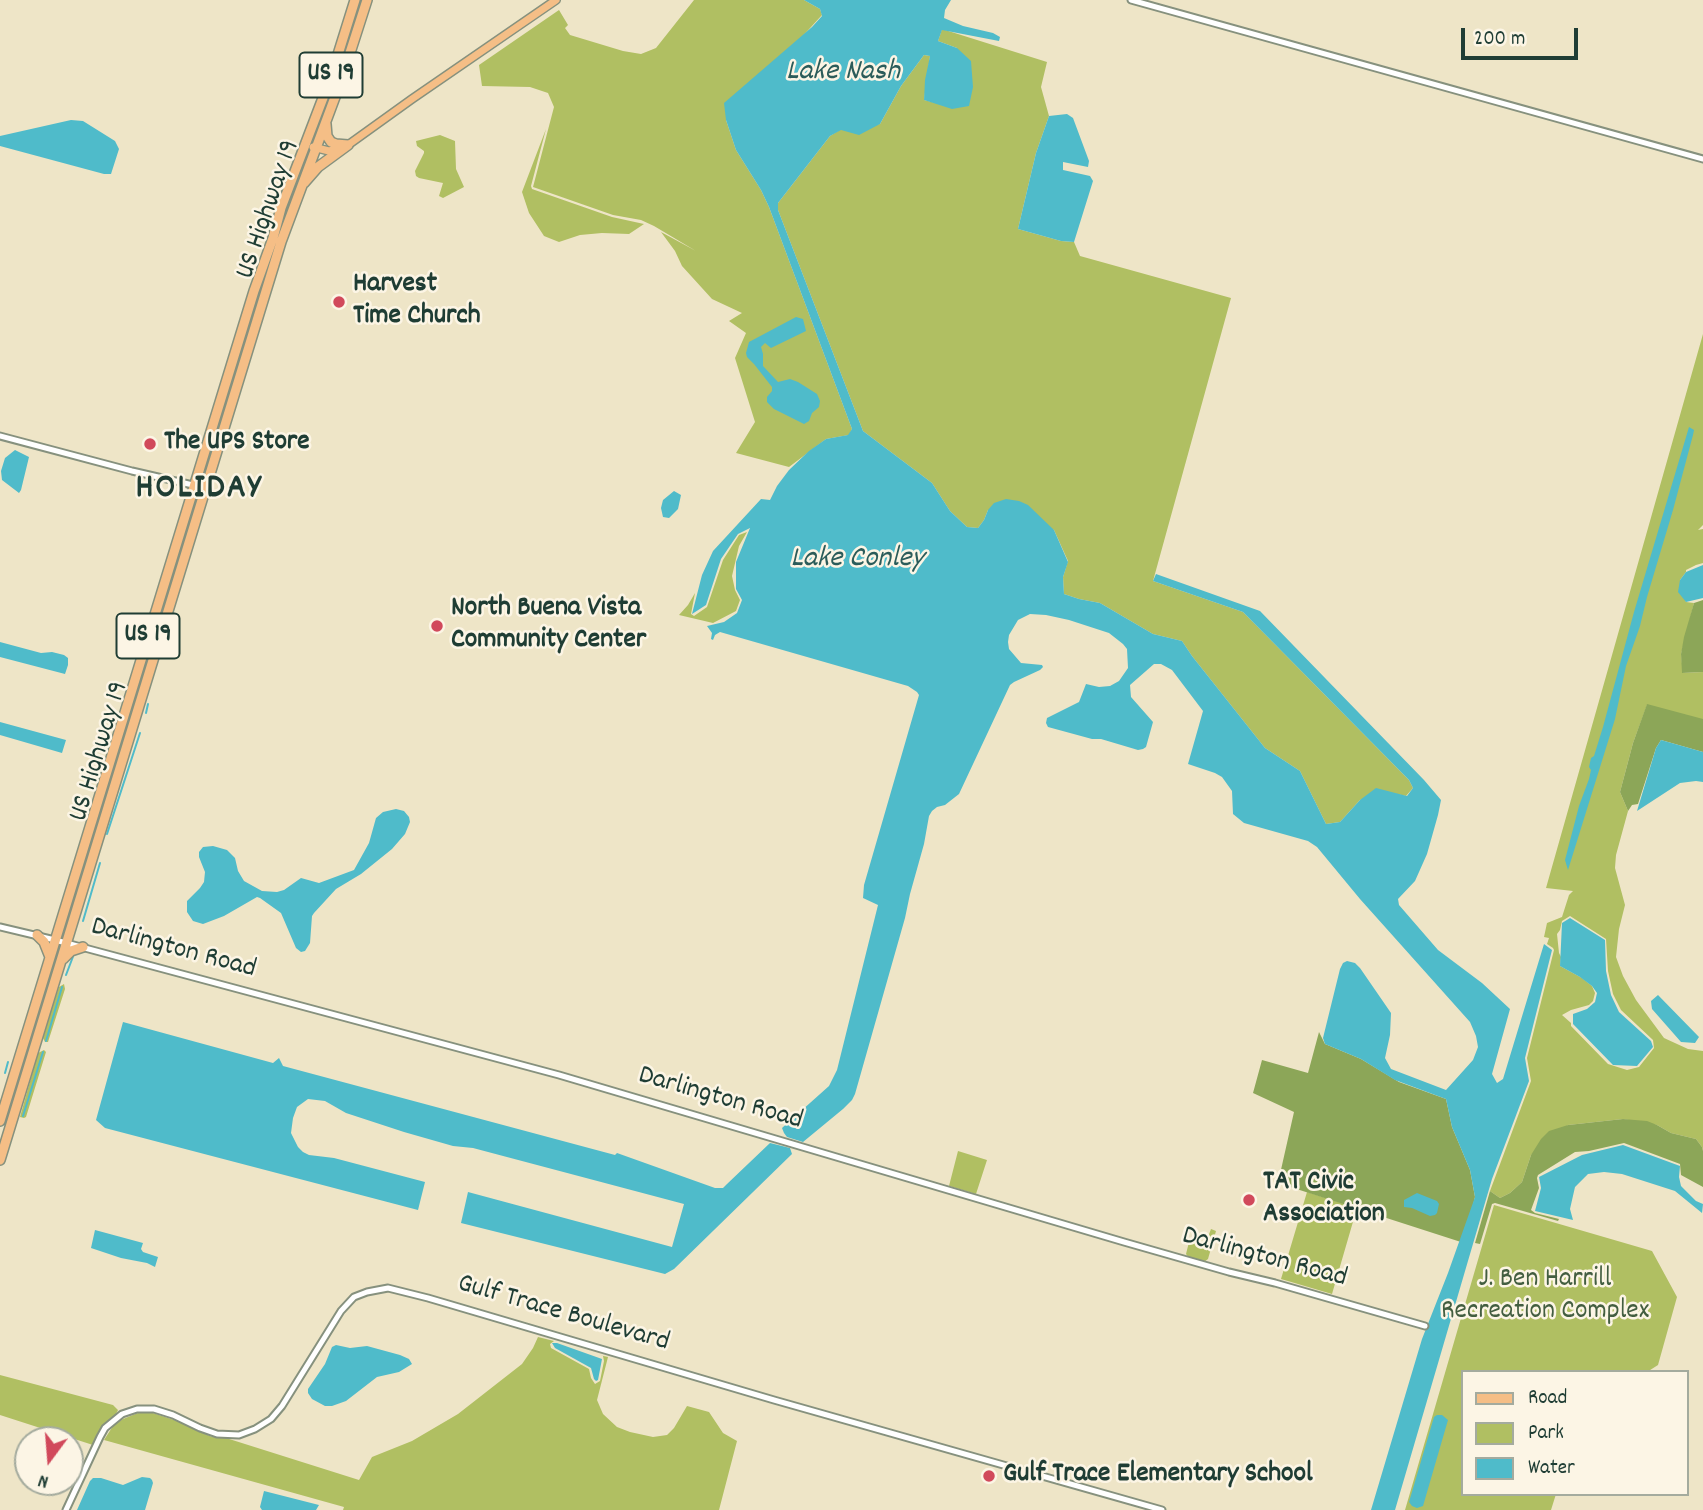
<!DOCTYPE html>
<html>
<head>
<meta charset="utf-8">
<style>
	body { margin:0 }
	#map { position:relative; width:1703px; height:1510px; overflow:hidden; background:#eee5c7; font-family:Dekko,sans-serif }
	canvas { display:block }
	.legend { position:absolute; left:1461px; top:1370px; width:228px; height:126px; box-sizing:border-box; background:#fcf5e5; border:2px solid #a4ab9e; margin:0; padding:9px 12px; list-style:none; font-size:21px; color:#1f3d34 }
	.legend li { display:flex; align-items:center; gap:14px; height:35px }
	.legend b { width:35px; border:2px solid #a4ab9e }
	.north { position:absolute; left:14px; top:1426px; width:70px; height:70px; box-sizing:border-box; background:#fcf5e5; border:2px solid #a4ab9e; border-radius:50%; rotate:196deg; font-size:19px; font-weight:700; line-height:28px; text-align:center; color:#1f3d34 }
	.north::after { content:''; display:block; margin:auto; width:24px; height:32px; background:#d1495b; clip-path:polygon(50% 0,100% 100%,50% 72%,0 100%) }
	.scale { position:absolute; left:1461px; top:28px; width:117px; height:32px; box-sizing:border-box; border:4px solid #1f3d34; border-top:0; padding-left:9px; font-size:21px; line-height:24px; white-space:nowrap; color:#1f3d34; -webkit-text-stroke:5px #fcf5e5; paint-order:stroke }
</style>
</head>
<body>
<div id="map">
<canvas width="1703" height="1510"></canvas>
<ul class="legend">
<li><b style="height:9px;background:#f5be86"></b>Road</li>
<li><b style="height:19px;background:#b0bf62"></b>Park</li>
<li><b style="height:19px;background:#4fbbca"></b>Water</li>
</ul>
<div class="north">N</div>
<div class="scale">200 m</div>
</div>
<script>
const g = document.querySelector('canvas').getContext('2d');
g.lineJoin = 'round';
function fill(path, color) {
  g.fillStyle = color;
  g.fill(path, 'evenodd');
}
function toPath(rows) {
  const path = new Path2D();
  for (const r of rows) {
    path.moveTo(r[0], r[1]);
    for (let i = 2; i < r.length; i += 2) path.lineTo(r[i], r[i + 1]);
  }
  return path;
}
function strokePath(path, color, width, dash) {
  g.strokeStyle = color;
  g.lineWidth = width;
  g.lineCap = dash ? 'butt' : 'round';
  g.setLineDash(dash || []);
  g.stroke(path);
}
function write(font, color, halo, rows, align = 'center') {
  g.font = font + ' Dekko,sans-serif';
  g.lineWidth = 5;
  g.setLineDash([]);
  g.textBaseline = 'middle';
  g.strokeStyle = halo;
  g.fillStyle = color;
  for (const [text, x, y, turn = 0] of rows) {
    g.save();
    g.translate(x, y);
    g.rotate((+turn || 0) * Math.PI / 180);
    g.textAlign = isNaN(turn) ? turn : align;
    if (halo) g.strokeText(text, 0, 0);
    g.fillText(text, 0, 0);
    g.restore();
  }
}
fill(toPath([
	[694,0,804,0,820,9,822,15,726,120,736,150,761,190,769,207,852,429,849,435,826,439,789,467,736,453,755,422,735,358,746,333,729,321,742,313,712,299,682,266,675,251,661,232,696,251,654,226,641,220,613,215,533,187,554,107,548,93,530,87,482,86,479,65,559,10,568,25,565,28,570,35,623,51,641,54,656,48],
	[942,29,1047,62,1041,87,1049,116,1036,153,1018,229,1061,241,1074,242,1080,256,1231,298,1153,581,1243,612,1409,780,1413,788,1406,796,1392,793,1360,800,1340,822,1326,824,1300,771,1265,748,1192,656,1182,641,1153,634,1100,603,1079,599,1064,594,1063,577,1068,561,1054,530,988,510,984,520,978,528,967,527,950,511,932,483,863,431,778,210,778,203,830,136,841,129,880,124,901,86,924,55,930,56,924,100,936,103,957,48,938,41],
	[546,129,531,186,532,189,612,217,644,224,629,234,602,233,580,235,559,242,544,236,529,213,522,192],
	[440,135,455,141,456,169,464,187,443,198,439,196,443,183,419,178,416,176,415,171,424,153,424,151,417,146,416,141],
	[1703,334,1703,525,1698,530,1703,529,1703,563,1696,565,1686,570,1686,572,1680,580,1686,602,1694,603,1681,654,1683,673,1703,672,1703,720,1647,705,1633,743,1620,792,1628,811,1616,855,1615,868,1625,905,1619,929,1616,957,1623,976,1636,1000,1664,1038,1688,1049,1703,1051,1703,1151,1702,1147,1696,1139,1671,1133,1657,1125,1623,1119,1568,1125,1531,1155,1522,1182,1510,1193,1500,1198,1490,1191,1531,1081,1527,1058,1554,950,1553,948,1547,944,1549,938,1544,937,1547,923,1562,917,1569,895,1573,891,1546,888],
	[1570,916,1606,939,1608,971,1613,994,1621,1010,1653,1040,1654,1048,1639,1067,1627,1070,1608,1064,1571,1026,1571,1023,1562,1015,1571,1010,1589,1005,1593,1001,1595,993,1592,986,1582,978,1560,966,1561,957,1559,953,1557,934,1560,930,1562,921],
	[747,532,739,546,732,576,735,590,740,600,736,611,713,623,679,615,688,605,695,593,691,614,694,616,707,607,723,560,739,535],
	[64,984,65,989,48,1042,45,1042,43,1038,50,1014,59,987],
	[44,1050,46,1052,26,1117,24,1118,20,1117,38,1053],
	[958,1151,987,1160,976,1194,949,1186],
	[1307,1192,1357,1208,1332,1294,1281,1279],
	[1494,1205,1652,1251,1677,1297,1658,1365,1647,1372,1463,1372,1463,1494,1556,1494,1551,1510,1405,1510],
	[1211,1229,1216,1231,1208,1259,1204,1262,1189,1258,1186,1254,1189,1242,1193,1242,1205,1245],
	[538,1337,554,1341,550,1344,551,1348,589,1369,591,1378,595,1384,600,1381,604,1361,603,1356,599,1355,608,1357,597,1400,603,1414,617,1427,630,1432,653,1437,667,1435,674,1428,687,1406,709,1412,723,1433,737,1441,719,1510,343,1510,344,1507,104,1440,113,1426,123,1419,138,1413,153,1413,180,1422,212,1437,226,1438,359,1480,372,1457,412,1441,458,1414,522,1364,533,1348],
	[0,1375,113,1405,118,1410,116,1414,101,1429,93,1445,0,1415]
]), '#b0bf62');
fill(toPath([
	[1703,600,1703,672,1682,673,1681,654,1684,637,1694,603],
	[1647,704,1703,719,1703,752,1661,740,1656,748,1638,804,1632,805,1628,811,1620,792,1633,743],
	[1319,1032,1325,1044,1361,1059,1399,1082,1446,1099,1452,1127,1470,1170,1475,1197,1464,1243,1278,1183,1294,1112,1253,1093,1262,1060,1308,1073],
	[1623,1119,1647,1121,1657,1125,1671,1133,1696,1139,1702,1147,1703,1151,1703,1187,1681,1175,1680,1164,1624,1143,1589,1151,1575,1152,1538,1175,1537,1178,1539,1188,1531,1210,1535,1213,1559,1219,1558,1221,1495,1203,1492,1204,1480,1244,1475,1243,1490,1191,1500,1198,1510,1193,1522,1182,1531,1155,1541,1139,1549,1131,1568,1125]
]), '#8ca658');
fill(toPath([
	[804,0,951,0,945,10,944,18,963,26,993,33,1000,37,999,41,942,30,938,41,957,48,971,61,973,87,969,106,952,109,924,100,925,80,930,56,924,55,901,86,880,124,859,135,841,130,830,136,778,203,778,210,863,431,932,483,950,511,967,527,978,528,984,520,988,510,994,503,1006,499,1019,501,1028,505,1054,530,1068,562,1063,577,1064,594,1079,599,1100,603,1153,634,1182,641,1192,656,1265,748,1300,771,1326,824,1340,822,1360,800,1376,788,1407,796,1413,788,1409,780,1243,612,1153,581,1156,574,1260,611,1424,780,1441,800,1438,815,1427,854,1415,881,1398,899,1399,905,1438,950,1482,983,1510,1009,1492,1074,1497,1083,1503,1079,1544,944,1552,950,1525,1058,1529,1081,1492,1179,1395,1510,1371,1510,1422,1339,1448,1273,1475,1197,1470,1170,1452,1127,1446,1099,1395,1080,1361,1059,1325,1044,1323,1038,1340,969,1343,963,1347,961,1355,963,1360,968,1391,1013,1390,1035,1385,1058,1391,1069,1446,1090,1473,1060,1478,1047,1476,1036,1470,1022,1360,899,1317,847,1308,841,1244,823,1233,814,1232,791,1222,777,1215,773,1188,764,1203,711,1172,670,1161,664,1154,664,1130,685,1131,697,1153,722,1146,747,1143,749,1138,750,1101,739,1092,739,1048,727,1046,723,1047,718,1079,702,1086,684,1099,687,1110,686,1119,681,1128,668,1127,649,1123,644,1109,633,1069,620,1046,615,1030,614,1018,620,1009,635,1008,642,1009,649,1021,663,1042,665,1043,667,1040,670,1014,682,1010,685,959,794,945,805,937,807,932,811,929,816,924,844,910,894,905,918,855,1094,852,1100,843,1109,803,1142,787,1137,784,1133,782,1128,829,1086,837,1070,878,905,863,898,864,885,919,695,917,692,908,686,720,632,715,635,713,640,711,639,712,633,707,626,724,622,737,613,742,600,736,589,736,562,750,528,738,534,721,559,706,605,692,614,702,575,713,551,761,499,770,500,777,486,789,470,809,451,826,439,848,435,852,429,769,207,761,190,736,150,726,120,724,103,812,27,822,16,820,9],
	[1067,114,1073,118,1089,161,1088,167,1063,162,1063,170,1090,176,1093,181,1074,242,1061,241,1018,229,1036,153,1049,116],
	[71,120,83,121,115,141,119,149,111,174,104,174,0,146,0,136],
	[796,317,803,319,806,331,771,348,765,343,761,347,763,354,763,366,778,382,790,379,798,382,817,394,820,401,819,407,812,413,809,421,804,424,774,409,767,402,767,397,772,391,772,387,754,364,747,357,746,353,749,342],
	[1689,427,1694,430,1693,435,1673,510,1647,597,1640,626,1626,666,1615,719,1568,870,1565,860,1579,806,1589,779,1591,770,1589,767,1591,758,1594,756,1603,727,1634,612],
	[15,450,29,457,21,490,19,493,2,480,1,471,5,458],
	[674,491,681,495,678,509,669,518,663,517,661,508,663,500],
	[1703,565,1703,598,1686,602,1678,592,1680,580,1686,572],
	[0,642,41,653,52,652,64,655,68,658,68,665,65,674,0,657],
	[0,722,66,740,62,753,0,735],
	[1661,740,1703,752,1703,782,1696,781,1680,783,1637,811,1656,748],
	[396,809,404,811,409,817,410,822,405,834,392,849,361,874,336,889,314,913,312,916,310,943,305,951,301,952,296,948,281,913,260,898,257,897,224,916,203,924,193,921,187,912,187,901,200,888,204,882,205,872,199,857,199,852,203,847,213,846,227,850,235,858,238,871,244,881,262,891,277,892,284,890,301,878,319,883,354,870,369,843,376,818,383,812],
	[1570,918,1605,940,1606,971,1611,995,1619,1012,1651,1041,1653,1047,1637,1066,1613,1065,1573,1024,1573,1014,1587,1009,1595,1002,1597,993,1592,986,1580,977,1560,966,1562,923],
	[1658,995,1699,1037,1695,1043,1681,1042,1652,1009,1651,1001],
	[123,1022,273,1063,279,1058,283,1066,615,1155,617,1153,715,1188,723,1188,727,1184,770,1143,790,1148,792,1154,674,1269,665,1274,461,1223,468,1192,672,1247,684,1204,473,1148,453,1146,404,1132,346,1113,325,1101,308,1099,297,1107,293,1118,291,1133,298,1147,303,1152,309,1155,334,1158,425,1182,418,1210,105,1128,96,1120],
	[1623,1145,1680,1166,1679,1177,1681,1186,1696,1201,1703,1204,1702,1213,1675,1191,1622,1174,1604,1172,1588,1174,1575,1187,1570,1209,1573,1220,1535,1211,1541,1188,1539,1177,1582,1155],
	[1417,1193,1437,1201,1439,1204,1437,1213,1435,1215,1430,1216,1412,1208,1404,1207,1404,1200],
	[95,1230,143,1243,141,1249,143,1252,158,1257,155,1267,147,1263,121,1258,91,1248],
	[552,1343,557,1343,602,1359,598,1380,596,1381,594,1379,591,1368,555,1348],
	[336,1345,350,1348,367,1346,400,1355,409,1359,412,1364,399,1372,377,1377,346,1401,332,1406,325,1406,312,1399,308,1393,308,1389,325,1364,332,1347],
	[1437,1415,1442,1415,1448,1420,1423,1506,1417,1508,1412,1506,1409,1502,1434,1417],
	[142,1477,150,1478,152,1480,153,1483,145,1510,77,1510,90,1481,93,1478,101,1478,123,1485],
	[264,1491,319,1505,316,1510,262,1510,260,1507]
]), '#4fbbca');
strokePath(toPath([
	[146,713,148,704],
	[107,834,140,733],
	[83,921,100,863],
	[66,975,74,954],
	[46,1041,62,987],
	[5,1073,8,1062],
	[23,1116,43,1052]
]), '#4fbbca', 2);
const minor = toPath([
	[1131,0,1703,159],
	[0,436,132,471,206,488],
	[0,927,55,940,559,1075,1124,1242,1229,1272,1275,1283,1425,1326],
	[66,1510,100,1437,105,1428,122,1414,137,1409,154,1409,173,1415,200,1428,217,1434,239,1435,255,1429,271,1419,282,1406,341,1311,354,1297,367,1292,388,1288,428,1298,774,1400,1162,1510]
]);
const major = toPath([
	[313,147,329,151,348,145,412,99,556,0]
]);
const highway = toPath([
	[326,124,327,136,331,142,336,144,348,145],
	[304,183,318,167,348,145],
	[37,935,44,942,50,957],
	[63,959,71,951,83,947],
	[0,1121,254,291,273,238,281,208,331,77,355,0],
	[0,1160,281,242,341,81,367,0]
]);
strokePath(minor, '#86917e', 9);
strokePath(major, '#86917e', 10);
strokePath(highway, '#86917e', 12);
strokePath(minor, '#fff', 5);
strokePath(major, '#f5be86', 7);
strokePath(highway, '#f5be86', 9);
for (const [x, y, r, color] of [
	[339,302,7,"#d1495b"],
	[150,444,7,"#d1495b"],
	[437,626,7,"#d1495b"],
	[1249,1200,7,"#d1495b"],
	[989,1476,7,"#d1495b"]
]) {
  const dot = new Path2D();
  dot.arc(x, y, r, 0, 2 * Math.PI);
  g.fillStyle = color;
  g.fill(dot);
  strokePath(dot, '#fcf5e5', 2.5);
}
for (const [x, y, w] of [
	[331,75,63],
	[148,636,63]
]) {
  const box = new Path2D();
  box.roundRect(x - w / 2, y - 22.5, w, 45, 5);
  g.fillStyle = '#fcf5e5';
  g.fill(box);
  strokePath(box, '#1f3d34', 2);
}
write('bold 26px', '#1f3d34', null, [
	["US 19",331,75],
	["US 19",148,636]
]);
write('28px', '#1f3d34', '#fcf5e5', [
	["US Highway 19",270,210,-71],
	["US Highway 19",101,752,-73],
	["Darlington Road",173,950,15],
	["Darlington Road",720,1100,16],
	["Darlington Road",1264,1259,15],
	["Gulf Trace Boulevard",563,1315,16]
]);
write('bold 28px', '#1f3d34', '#fcf5e5', [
	["Harvest",353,286],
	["Time Church",353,318],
	["The UPS Store",164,444],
	["North Buena Vista",451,610],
	["Community Center",451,642],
	["TAT Civic",1263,1184],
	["Association",1263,1216],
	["Gulf Trace Elementary School",1003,1476]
], 'left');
write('28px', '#435e40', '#fcf5e5', [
	["J. Ben Harrill",1545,1281],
	["Recreation Complex",1545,1313]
]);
write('italic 30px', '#2b5c5a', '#fcf5e5', [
	["Lake Nash",843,74],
	["Lake Conley",857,561]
]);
g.letterSpacing = '2px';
write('bold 35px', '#1f3d34', '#fcf5e5', [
	["HOLIDAY",199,491]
]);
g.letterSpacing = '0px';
</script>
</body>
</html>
